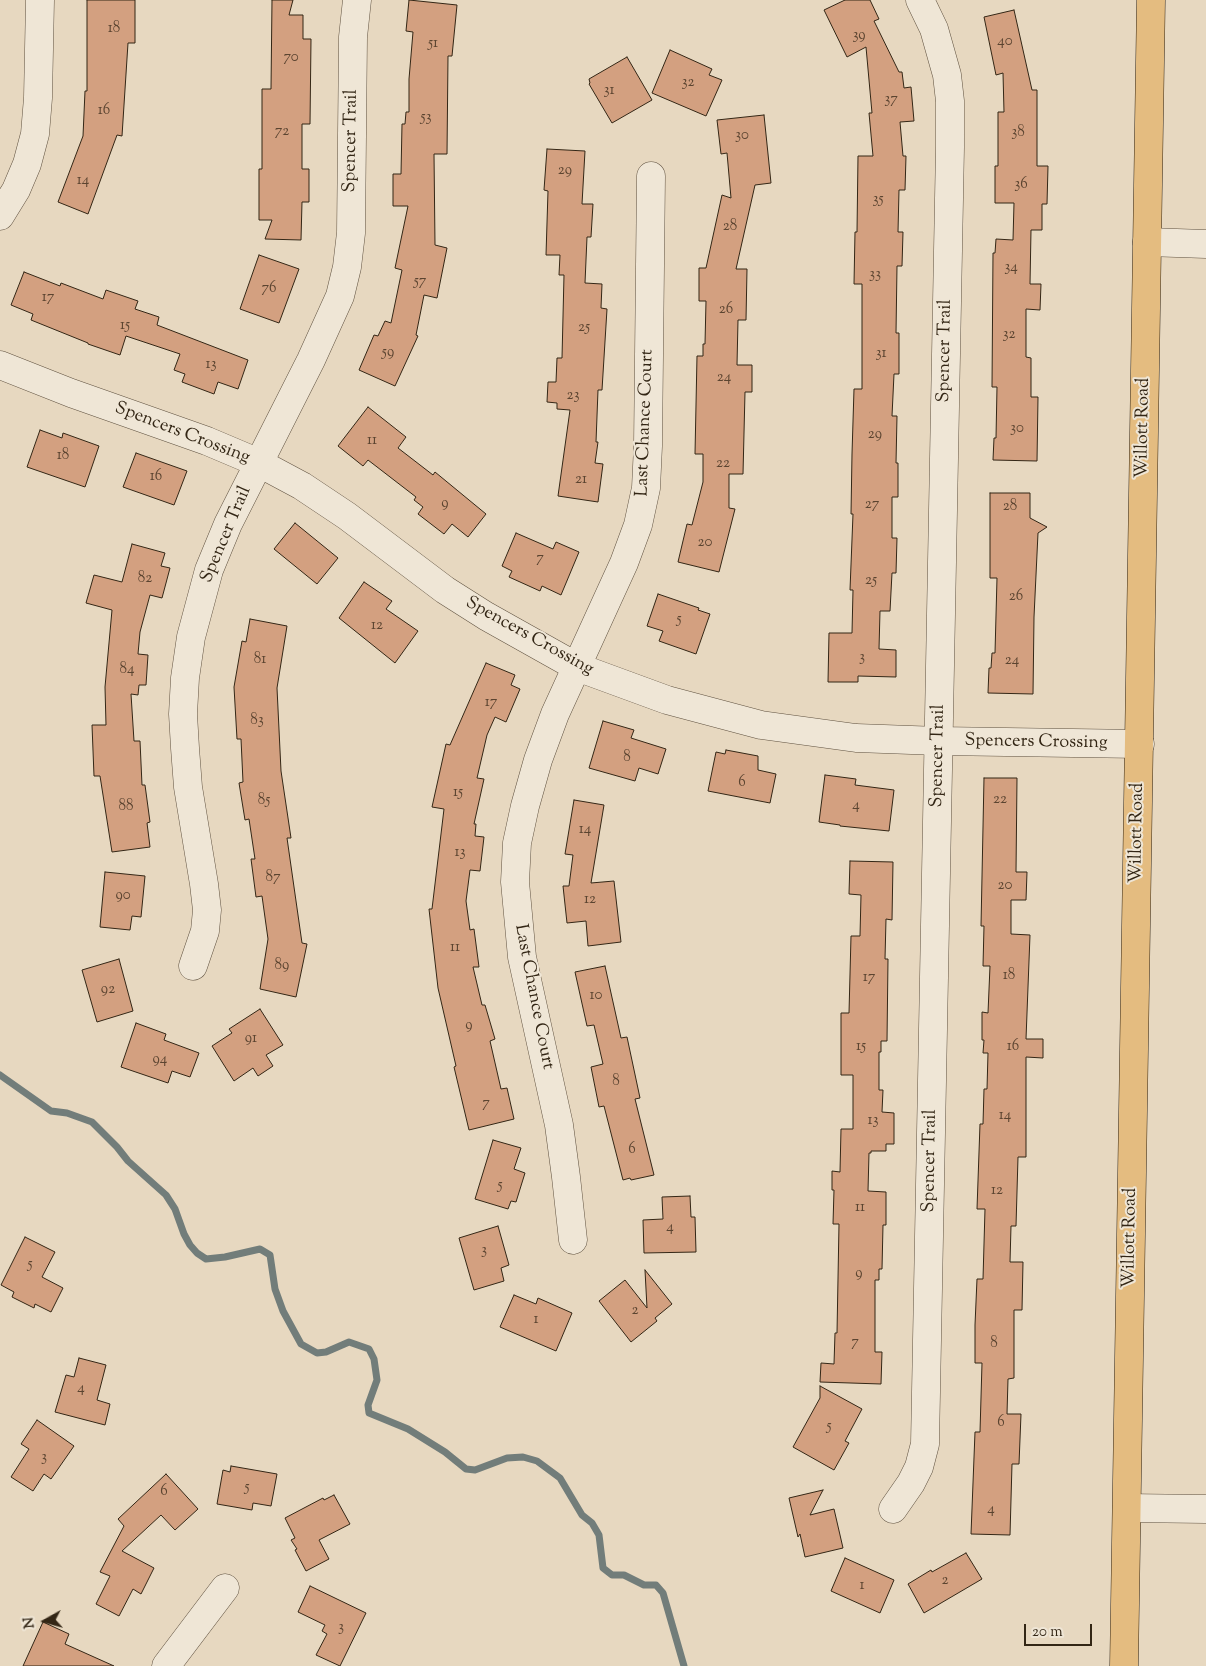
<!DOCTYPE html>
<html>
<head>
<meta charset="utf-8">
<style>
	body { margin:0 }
	#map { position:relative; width:1206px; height:1666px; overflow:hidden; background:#e7d8c0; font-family:"Sorts Mill Goudy",serif }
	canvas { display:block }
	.north { position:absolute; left:20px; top:1596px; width:50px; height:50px; -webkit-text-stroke:4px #efe6d6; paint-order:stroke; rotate:263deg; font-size:14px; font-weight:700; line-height:20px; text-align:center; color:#332615 }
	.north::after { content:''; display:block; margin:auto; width:18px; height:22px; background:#332615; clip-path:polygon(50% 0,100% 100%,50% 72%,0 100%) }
	.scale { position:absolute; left:1024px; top:1624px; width:68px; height:22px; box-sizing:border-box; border:2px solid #332615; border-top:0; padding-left:6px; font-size:15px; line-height:18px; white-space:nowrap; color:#332615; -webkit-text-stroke:4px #efe6d6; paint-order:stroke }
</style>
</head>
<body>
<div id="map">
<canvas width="1206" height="1666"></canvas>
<div class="north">N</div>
<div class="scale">20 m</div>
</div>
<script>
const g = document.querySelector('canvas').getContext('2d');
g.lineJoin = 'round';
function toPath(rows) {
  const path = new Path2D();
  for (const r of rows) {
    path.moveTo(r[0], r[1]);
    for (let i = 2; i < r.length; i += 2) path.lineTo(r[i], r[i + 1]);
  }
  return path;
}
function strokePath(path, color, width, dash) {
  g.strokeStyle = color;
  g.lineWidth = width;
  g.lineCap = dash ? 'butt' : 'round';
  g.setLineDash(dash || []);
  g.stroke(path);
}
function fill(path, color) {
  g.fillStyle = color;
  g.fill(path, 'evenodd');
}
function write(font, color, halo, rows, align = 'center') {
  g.font = font + ' "Sorts Mill Goudy",serif';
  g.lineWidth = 4;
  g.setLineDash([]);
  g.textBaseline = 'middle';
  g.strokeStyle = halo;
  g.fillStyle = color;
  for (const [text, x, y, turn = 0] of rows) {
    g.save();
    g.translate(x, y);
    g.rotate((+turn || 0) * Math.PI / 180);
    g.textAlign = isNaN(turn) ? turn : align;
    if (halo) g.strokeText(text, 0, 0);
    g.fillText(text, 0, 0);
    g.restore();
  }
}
strokePath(toPath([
	[0,1075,51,1111,67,1113,92,1122,117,1147,128,1161,166,1195,175,1209,184,1234,190,1245,197,1253,206,1259,225,1257,260,1249,270,1255,275,1289,283,1311,301,1344,317,1353,326,1352,349,1342,369,1349,374,1359,377,1380,368,1405,369,1413,408,1429,445,1452,466,1469,475,1470,507,1458,523,1457,537,1461,560,1478,582,1515,592,1523,599,1535,603,1568,612,1575,624,1575,644,1585,656,1585,663,1593,684,1666]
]), '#727d7a', 7);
const building = toPath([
	[87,0,135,0,135,43,128,43,122,136,117,135,88,214,58,202,83,136,85,91,87,91,87,0],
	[272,0,293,0,289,15,303,15,303,39,311,39,310,124,302,124,302,169,309,169,309,202,302,202,301,240,265,239,272,220,259,220,259,169,262,169,262,89,271,89,272,0],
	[409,0,457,5,452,56,448,56,447,154,434,154,435,245,447,248,437,298,424,295,416,335,418,336,395,386,359,370,374,335,378,336,385,321,391,323,402,270,395,268,408,206,393,206,393,174,401,174,402,124,405,124,406,112,409,112,409,79,413,32,406,31,409,0],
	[845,0,870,0,879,19,874,21,899,72,902,72,904,88,911,87,914,121,900,122,903,156,906,156,905,190,899,190,898,232,903,232,902,266,897,266,896,333,899,333,899,374,894,374,892,416,897,416,896,463,898,463,898,497,892,497,892,538,897,538,896,573,892,573,890,611,880,611,879,649,896,650,896,677,858,676,858,682,828,682,829,633,852,633,853,590,850,590,853,514,851,514,852,454,854,389,862,389,862,284,854,284,855,232,857,232,858,156,873,156,869,113,872,113,866,47,847,57,824,10,845,0],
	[1014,10,1032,90,1037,90,1037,166,1048,166,1047,204,1042,204,1042,230,1031,230,1030,284,1041,284,1040,310,1026,309,1026,357,1031,358,1031,397,1038,397,1037,461,993,460,994,438,996,438,997,387,992,387,993,253,995,253,996,239,1013,240,1014,203,995,203,995,166,998,166,998,112,1004,112,1003,73,996,75,984,17,1014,10],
	[670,50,712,69,709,75,722,80,706,116,652,93,670,50],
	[627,57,652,100,612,123,589,84,590,83,589,79,627,57],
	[764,115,771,183,755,185,736,269,747,269,746,320,738,320,737,365,752,365,752,392,745,392,743,474,729,474,729,508,735,509,719,572,678,562,687,524,692,525,703,482,703,454,695,454,697,356,703,356,703,344,705,344,706,301,699,301,699,268,706,268,722,195,731,198,727,153,721,154,717,120,764,115],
	[547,149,585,151,582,204,593,204,591,237,587,237,585,283,602,284,601,308,607,309,602,390,598,390,596,442,598,442,595,463,603,464,598,502,558,496,570,410,557,409,557,403,547,402,548,382,556,382,557,358,562,358,564,275,559,275,560,255,546,255,548,191,544,190,547,149],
	[259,255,299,269,279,323,240,309,259,255],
	[24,272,60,286,61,283,103,299,106,290,138,301,135,309,159,317,157,325,248,360,238,389,218,382,214,394,182,382,185,374,174,370,180,354,126,336,120,355,88,344,88,343,31,320,33,314,11,305,24,272],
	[368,407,406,437,398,448,433,475,435,472,486,514,468,537,452,524,444,534,418,514,423,507,414,500,416,497,368,460,363,466,338,446,368,407],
	[40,430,62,438,63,433,99,446,85,487,27,467,40,430],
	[136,453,187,471,174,505,123,487,136,453],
	[990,493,1030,493,1030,518,1047,527,1038,533,1034,617,1033,694,988,693,989,668,991,668,992,653,995,653,997,578,990,578,990,493],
	[295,523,338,558,317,584,274,549,295,523],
	[516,533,553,549,556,542,579,552,561,595,542,586,540,591,509,577,512,571,502,566,516,533],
	[132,544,165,553,161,566,170,568,162,598,150,595,140,632,138,654,148,655,146,685,139,685,138,695,131,694,134,741,140,741,142,785,145,785,150,822,147,823,150,847,112,852,100,776,94,776,92,725,106,725,105,687,112,610,86,603,94,575,122,582,132,544],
	[364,582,392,601,386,609,418,631,395,663,339,618,364,582],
	[658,594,699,608,698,610,710,614,696,654,659,641,663,631,647,626,658,594],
	[250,619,287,626,277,688,281,771,291,838,287,838,302,943,307,944,296,997,260,989,268,939,262,896,256,897,251,859,255,859,249,819,245,820,239,783,243,782,241,739,237,739,234,687,242,641,246,642,250,619],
	[486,663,515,675,511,685,520,689,506,722,495,717,487,735,477,778,484,779,474,824,476,824,475,836,484,837,480,871,470,870,466,901,470,930,474,929,479,967,473,967,482,1005,485,1005,495,1039,490,1041,501,1089,507,1088,514,1119,469,1130,454,1067,456,1066,438,988,429,909,432,909,444,809,432,807,446,744,450,745,486,663],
	[603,721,634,730,631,738,666,749,658,774,639,768,635,781,589,768,603,721],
	[726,750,758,756,758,770,776,774,770,803,708,791,716,752,725,754,726,750],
	[825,775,856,779,855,785,894,790,889,831,840,826,840,825,819,822,825,775],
	[984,778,1017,778,1016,872,1027,872,1026,900,1011,900,1011,934,1030,935,1026,1039,1043,1039,1043,1058,1026,1057,1026,1157,1018,1157,1016,1226,1011,1226,1010,1262,1023,1262,1022,1310,1014,1310,1014,1378,1008,1379,1007,1414,1021,1414,1019,1464,1012,1464,1010,1535,971,1534,975,1432,980,1432,982,1363,975,1363,975,1325,977,1279,983,1279,985,1209,977,1209,980,1124,983,1124,984,1089,987,1089,988,1053,983,1053,984,1040,982,1040,982,1012,988,1013,990,966,983,966,984,926,981,926,984,778],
	[574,800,604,805,591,883,614,881,621,942,588,946,586,921,567,923,563,886,569,886,573,855,565,854,574,800],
	[850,861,893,862,892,920,886,919,885,959,888,959,887,1041,881,1041,881,1052,879,1052,879,1090,883,1090,882,1112,894,1113,894,1144,886,1144,886,1151,871,1151,871,1153,869,1153,868,1191,886,1192,886,1225,883,1225,882,1269,879,1269,879,1280,875,1280,875,1352,882,1352,881,1384,820,1382,821,1363,834,1364,835,1333,837,1333,839,1224,833,1224,834,1190,832,1190,832,1171,840,1172,841,1129,853,1129,853,1075,841,1075,841,1013,849,1013,851,936,860,936,861,895,849,894,850,861],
	[105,872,145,876,141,917,132,916,130,930,100,927,105,872],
	[119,959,133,1011,97,1022,82,970,119,959],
	[605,966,621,1038,627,1037,640,1098,635,1099,654,1175,631,1180,630,1178,623,1180,604,1106,599,1107,591,1067,603,1064,594,1025,587,1026,575,972,605,966],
	[260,1009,283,1045,266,1055,273,1066,258,1076,253,1068,234,1081,212,1046,232,1033,229,1029,260,1009],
	[136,1023,166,1034,164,1040,199,1053,190,1077,172,1071,168,1083,121,1067,136,1023],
	[493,1140,521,1148,514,1169,525,1173,516,1202,511,1201,508,1209,475,1199,493,1140],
	[690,1196,691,1217,695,1217,696,1252,644,1253,643,1220,663,1219,662,1197,690,1196],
	[498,1226,509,1265,501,1268,504,1281,474,1290,459,1238,498,1226],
	[25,1237,55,1252,42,1277,63,1288,51,1312,35,1304,34,1308,12,1297,14,1292,1,1285,25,1237],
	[645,1270,672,1304,655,1318,657,1321,631,1342,599,1301,625,1280,647,1308,645,1270],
	[514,1295,536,1304,538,1298,572,1313,556,1351,500,1327,514,1295],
	[79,1358,106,1365,97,1400,110,1404,105,1425,55,1412,66,1375,74,1377,79,1358],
	[820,1386,862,1409,845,1441,849,1443,834,1470,793,1447,820,1398,820,1386],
	[37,1420,74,1446,51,1479,44,1474,33,1491,11,1477,29,1449,21,1444,37,1420],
	[231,1466,277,1474,271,1506,253,1503,252,1510,217,1504,223,1470,230,1472,231,1466],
	[166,1474,198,1509,175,1530,161,1515,122,1551,154,1568,141,1594,133,1589,119,1616,96,1604,110,1576,100,1572,124,1526,118,1519,166,1474],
	[823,1490,810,1515,834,1509,843,1548,805,1557,800,1534,798,1537,789,1498,823,1490],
	[334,1495,350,1524,319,1540,329,1559,306,1571,295,1550,297,1549,291,1540,295,1538,285,1518,323,1498,324,1500,334,1495],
	[966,1553,982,1579,924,1613,908,1584,931,1570,932,1572,966,1553],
	[845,1558,894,1580,880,1613,831,1591,845,1558],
	[310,1586,366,1613,340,1666,316,1655,327,1634,322,1631,325,1625,298,1612,310,1586],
	[43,1622,69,1634,65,1644,114,1666,23,1666,43,1622]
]);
fill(building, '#d3a080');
strokePath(building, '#332615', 1);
const minor = toPath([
	[0,216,16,190,27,164,35,134,38,98,40,0],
	[1147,242,1206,244],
	[0,365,71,393,207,441,259,463,302,486,347,516,445,590,486,616,577,667,667,700,761,725,856,738,939,741,1140,744],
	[193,966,205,931,207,910,204,884,188,787,185,748,183,714,185,678,191,637,209,570,228,524,311,360,340,296,347,267,351,233,353,37,357,0],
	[573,1240,566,1177,559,1125,522,957,515,882,517,843,525,806,538,760,555,714,624,563,638,525,646,488,648,446,651,176],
	[1127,1508,1206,1509],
	[893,1509,911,1483,919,1467,925,1444,950,147,950,101,947,75,934,29,920,0],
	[166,1666,225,1588]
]);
const major = toPath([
	[1124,1666,1151,0]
]);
strokePath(minor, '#605240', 29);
strokePath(major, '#332615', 29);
strokePath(minor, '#efe6d6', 28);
strokePath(major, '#e4bc80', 28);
write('15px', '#5b4430', null, [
	["18",114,29],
	["39",859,36],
	["40",1005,42],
	["51",433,44],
	["70",291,58],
	["32",688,83],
	["31",609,91],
	["37",891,100],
	["16",104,111],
	["53",426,118],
	["72",282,132],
	["38",1018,133],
	["30",742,136],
	["29",565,171],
	["14",83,181],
	["36",1021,185],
	["35",878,200],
	["28",730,227],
	["34",1011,268],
	["33",875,275],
	["57",420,282],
	["76",269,289],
	["17",48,298],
	["26",726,310],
	["15",125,326],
	["25",584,328],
	["32",1009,335],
	["59",388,353],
	["31",881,354],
	["13",211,365],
	["24",724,378],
	["23",573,396],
	["30",1017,429],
	["29",875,435],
	["11",372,441],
	["18",63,456],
	["22",723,464],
	["16",156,477],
	["21",581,480],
	["9",445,504],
	["27",872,505],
	["28",1010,507],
	["20",705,543],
	["7",540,559],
	["82",145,579],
	["25",871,581],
	["26",1016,597],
	["5",679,620],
	["12",377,626],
	["3",862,658],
	["81",260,660],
	["24",1012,661],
	["84",127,670],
	["17",491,703],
	["83",257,721],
	["8",627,758],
	["6",742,783],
	["15",458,793],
	["22",1000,800],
	["85",264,801],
	["4",856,806],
	["88",126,807],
	["14",585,830],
	["13",460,853],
	["87",273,878],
	["20",1005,886],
	["90",123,896],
	["12",590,900],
	["11",455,948],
	["89",282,966],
	["18",1009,976],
	["17",869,978],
	["92",108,990],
	["10",596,996],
	["9",469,1026],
	["91",251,1039],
	["15",861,1047],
	["16",1013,1047],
	["94",160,1060],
	["8",616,1082],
	["7",486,1104],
	["14",1005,1116],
	["13",873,1121],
	["6",632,1150],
	["5",500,1186],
	["12",997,1191],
	["11",860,1208],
	["4",670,1228],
	["3",484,1251],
	["5",30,1265],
	["9",859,1274],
	["2",635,1311],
	["1",536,1320],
	["7",855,1343],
	["8",994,1344],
	["4",81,1389],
	["6",1001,1423],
	["5",829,1427],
	["3",44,1458],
	["5",247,1488],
	["6",164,1492],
	["4",991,1510],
	["2",945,1581],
	["1",862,1586],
	["3",341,1628]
]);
write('18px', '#332615', '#efe6d6', [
	["Spencer Trail",352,141,-89],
	["Spencer Trail",946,351,-89],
	["Last Chance Court",646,423,-88],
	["Willott Road",1144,428,-89],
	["Spencers Crossing",182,434,21],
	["Spencer Trail",227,535,-67],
	["Spencers Crossing",529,637,29],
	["Spencers Crossing",1036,743,1],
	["Spencer Trail",939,756,-89],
	["Willott Road",1138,833,-89],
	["Last Chance Court",533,997,79],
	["Spencer Trail",931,1161,-89],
	["Willott Road",1131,1238,-89]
]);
</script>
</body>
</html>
